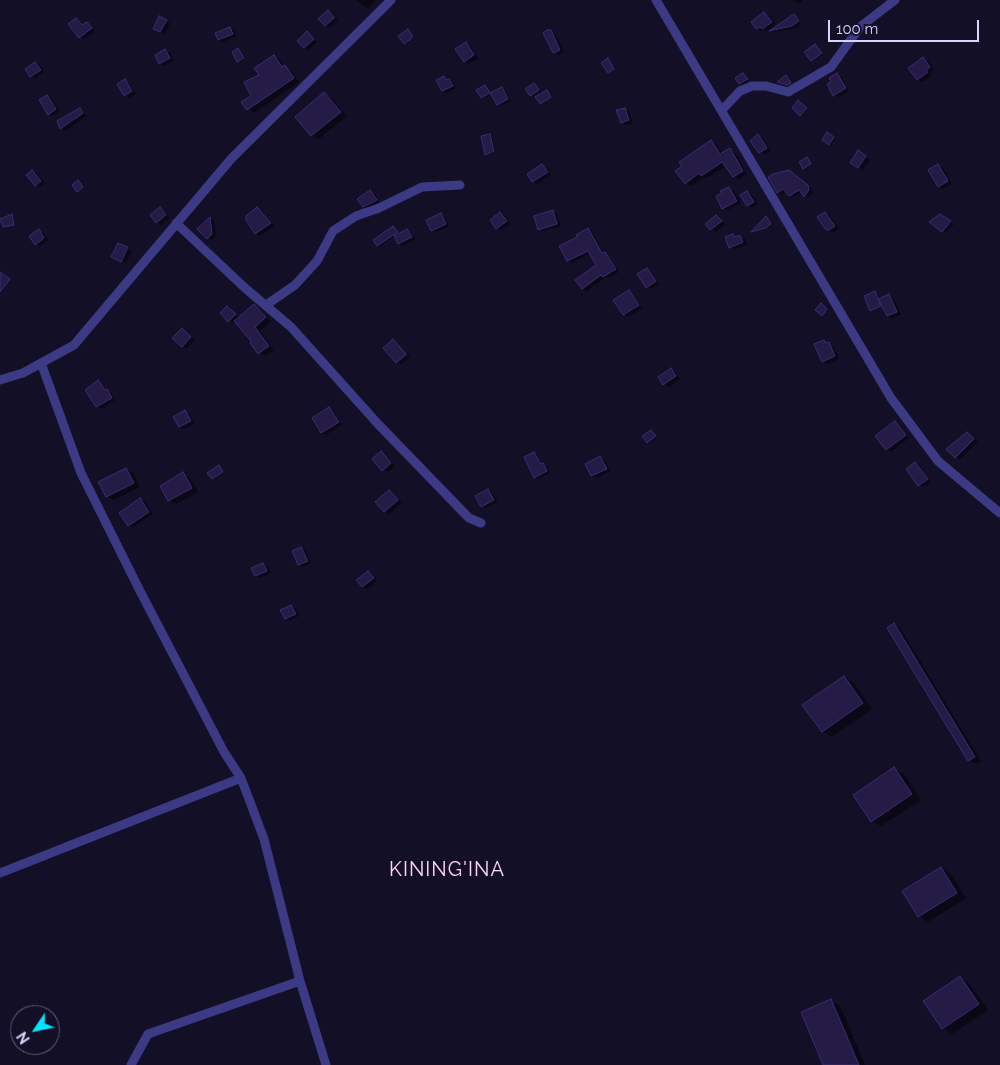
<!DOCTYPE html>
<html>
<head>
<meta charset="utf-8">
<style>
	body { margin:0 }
	#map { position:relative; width:1000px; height:1065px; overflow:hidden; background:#130f26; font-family:Raleway,sans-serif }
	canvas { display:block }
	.north { position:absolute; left:10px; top:1005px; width:50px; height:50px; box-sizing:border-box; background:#130f26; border:1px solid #625e7d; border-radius:50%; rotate:236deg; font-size:14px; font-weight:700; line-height:20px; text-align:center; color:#d9d4ff }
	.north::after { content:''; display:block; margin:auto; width:18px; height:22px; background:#00e5ff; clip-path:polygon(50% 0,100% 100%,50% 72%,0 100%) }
	.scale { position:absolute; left:828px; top:20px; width:151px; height:22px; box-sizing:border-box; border:2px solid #d9d4ff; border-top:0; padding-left:6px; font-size:15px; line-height:18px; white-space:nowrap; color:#d9d4ff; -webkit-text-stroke:4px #130f26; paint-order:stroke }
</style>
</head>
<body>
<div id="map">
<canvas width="1000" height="1065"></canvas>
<div class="north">N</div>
<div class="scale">100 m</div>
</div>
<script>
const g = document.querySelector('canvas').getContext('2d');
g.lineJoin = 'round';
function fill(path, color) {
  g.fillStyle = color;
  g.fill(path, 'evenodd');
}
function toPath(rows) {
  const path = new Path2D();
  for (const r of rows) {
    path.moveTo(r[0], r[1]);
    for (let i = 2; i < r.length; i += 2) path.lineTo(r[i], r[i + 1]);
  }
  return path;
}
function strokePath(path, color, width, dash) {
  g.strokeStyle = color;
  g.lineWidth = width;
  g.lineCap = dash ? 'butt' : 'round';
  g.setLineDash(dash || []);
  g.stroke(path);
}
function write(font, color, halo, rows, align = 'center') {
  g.font = font + ' Raleway,sans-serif';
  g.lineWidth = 5;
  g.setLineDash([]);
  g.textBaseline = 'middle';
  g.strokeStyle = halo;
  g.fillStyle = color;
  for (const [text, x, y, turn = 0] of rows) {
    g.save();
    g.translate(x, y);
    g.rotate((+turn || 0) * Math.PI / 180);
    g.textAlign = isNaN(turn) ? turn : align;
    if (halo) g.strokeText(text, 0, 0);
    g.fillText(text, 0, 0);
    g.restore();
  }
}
fill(toPath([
	[356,0,374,0,375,1,368,9],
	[793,0,803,0,799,4],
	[328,12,338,21,330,28,326,25],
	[764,13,769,16,776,24,771,28,772,30,794,16,802,24,797,28,774,32,769,29,767,31,764,29,761,31,752,22],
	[160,18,170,23,165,34,155,28],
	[76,19,84,26,87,23,91,26,95,31,84,39,80,37],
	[230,28,234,30,237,36,223,42,219,40],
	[408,31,414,37,406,44,405,43],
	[550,32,555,34,564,52,559,55,554,52],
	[307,33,317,42,309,50,305,47],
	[466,44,470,46,478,58,469,64,465,61],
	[816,46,823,54,813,61,812,60],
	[238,49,245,59,240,62,238,61],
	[165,51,170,53,174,61,164,66,160,63],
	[274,57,280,60,284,67,291,70,299,82,254,113,248,109,260,75],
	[923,59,928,61,934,70,930,72,932,75,922,82,918,80,910,68],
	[36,63,40,66,44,72,35,79,31,76],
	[837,75,842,77,849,91,839,97,834,95],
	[744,76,749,81,742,85,737,78],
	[444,78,453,83,456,88,447,93,442,91],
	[125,81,129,83,136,94,129,98,125,95],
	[536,86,540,91,533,96,531,95],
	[485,87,491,94,502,88,505,90,511,101,501,106,498,104,492,94,484,98,482,97],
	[324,94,331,98,347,116,319,139,312,135,297,117],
	[47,97,52,99,60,112,53,116,49,114],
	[800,103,808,110,802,115,801,114],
	[625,109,629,111,633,123,626,125,622,122],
	[80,110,87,116,65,131,61,128],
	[828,134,835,139,831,145,824,140],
	[490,135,492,136,495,152,488,155,486,154],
	[758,136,762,138,771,151,765,154,760,152],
	[711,141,716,144,723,154,730,150,735,153,747,174,739,180,734,176,726,166,707,178,704,177,691,186,686,183],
	[858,152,870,160,863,170,851,162],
	[807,159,812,166,805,169,804,168],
	[542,165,547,168,551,175,537,184,533,181],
	[938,165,943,168,952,184,943,189,939,186],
	[33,171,37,174,45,183,40,187,36,185],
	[793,173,811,188,813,193,808,198,802,192,794,197,786,191,782,194,778,192],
	[729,188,734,191,741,203,728,210,723,208,723,194],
	[371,192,375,194,380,203,368,209,364,206],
	[747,192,751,195,758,204,752,208,748,206],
	[160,209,170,218,161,225,157,222],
	[257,209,262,211,274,226,260,236,256,233,247,219],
	[553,212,557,214,561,226,544,231,539,229],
	[825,213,830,216,839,229,834,232,827,230],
	[500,214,505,216,510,224,501,230,497,228],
	[441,215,445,217,449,226,437,232,432,230],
	[940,215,954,224,946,233,942,231],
	[12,216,15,225,4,226],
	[716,216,725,224,716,232,707,224],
	[210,218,214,221,216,236,212,240,208,238],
	[767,218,772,226,768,228,753,232],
	[393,227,400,234,407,230,411,233,415,239,404,246,399,243,395,236,380,246,378,245,374,240],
	[588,230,592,232,604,253,609,256,619,272,608,278,606,277,587,291,582,288,598,265,591,253,572,263,568,260,579,237],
	[39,231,43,233,48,240,40,246,35,244],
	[733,235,745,239,747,245,735,249,730,247],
	[118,244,132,251,126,263,113,256],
	[647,269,651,272,659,284,651,289,647,287],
	[629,291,633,294,642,308,628,317,624,314],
	[874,293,879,300,889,296,893,298,901,314,893,318,888,316,884,306,879,306,881,307,873,311,871,310],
	[254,305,260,309,271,321,260,331,274,350,265,356,259,353,253,342,235,321,233,323,229,321,227,307,240,318],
	[182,329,195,340,187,348,182,346],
	[824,342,833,346,839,359,827,364,823,361],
	[408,355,410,357,401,364,398,363],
	[671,369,675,372,680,379,668,387,664,384],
	[98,382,111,393,115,400,101,409,97,406],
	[329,408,333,411,342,425,326,435,322,432,313,418],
	[185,412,189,414,194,424,184,429,180,426],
	[895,423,900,425,909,438,891,452,887,449],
	[651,431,657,438,650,443,648,442],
	[968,433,978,442,960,460,948,449],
	[381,453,395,466,388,472,383,470],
	[534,453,537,455,543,465,546,466,550,473,538,479,535,477],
	[600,458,605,460,610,471,597,478,592,475,587,464],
	[916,463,920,466,931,482,923,487,919,485],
	[219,467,224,473,215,479,213,478],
	[126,469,133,473,140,487,114,500,107,496],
	[183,474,190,478,198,492,176,504,169,500],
	[488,490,492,493,498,502,486,508,482,506],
	[389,492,402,503,389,514,377,502],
	[140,500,145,502,153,514,133,527,129,525],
	[301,548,306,551,311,563,303,567,299,564],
	[263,564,268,567,271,573,260,578,256,575],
	[368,572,373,575,377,581,367,589,362,586],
	[291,606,296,609,299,616,290,621,286,618],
	[894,625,901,629,981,761,976,764,969,760,889,628],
	[844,677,854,683,872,709,832,737,822,731],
	[894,769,904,774,921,800,881,826,871,821],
	[941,868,950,873,966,898,928,922,919,916,903,892],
	[960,978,969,983,988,1010,952,1034,943,1028,925,1001],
	[831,1000,840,1006,865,1065,825,1065]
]), '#0007');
const building = toPath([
	[328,10,334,18,325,26,318,19,328,10],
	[764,12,772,22,762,29,760,27,756,29,751,22,764,12],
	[794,14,799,21,792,26,769,31,794,14],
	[159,16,167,20,160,32,153,29,159,16],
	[76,18,82,25,87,22,92,28,79,38,68,24,76,18],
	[230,27,233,34,218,40,215,33,230,27],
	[408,29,413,37,404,44,398,36,408,29],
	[547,30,551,30,560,50,553,53,543,33,547,30],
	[307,31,314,39,304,48,297,41,307,31],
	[466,42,474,55,464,62,455,49,466,42],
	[815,44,822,53,811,61,804,52,815,44],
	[238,48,244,58,237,62,232,52,238,48],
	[165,49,170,58,159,64,155,55,165,49],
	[274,55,282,67,285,65,294,78,247,110,241,102,251,96,244,82,259,75,254,68,274,55],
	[923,57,930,67,926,70,928,72,917,80,908,68,923,57],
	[608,58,614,69,608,73,601,63,608,58],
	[35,62,41,70,30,77,25,69,35,62],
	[743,73,748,79,739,84,735,78,743,73],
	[837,73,846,88,833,96,827,84,831,82,829,78,837,73],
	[786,75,791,83,787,85,777,82,786,75],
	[444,76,446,80,449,79,453,86,442,91,436,80,444,76],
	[125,79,132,91,124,96,117,84,125,79],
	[534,83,539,90,530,96,525,89,534,83],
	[485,85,490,93,481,98,476,90,485,85],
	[502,87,508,99,497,105,490,93,502,87],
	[547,90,551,97,540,104,535,97,547,90],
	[324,92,341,112,311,136,295,117,324,92],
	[47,95,56,109,48,115,39,100,47,95],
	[798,100,807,108,800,116,792,108,798,100],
	[80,108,83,113,60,129,57,121,80,108],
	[625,108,629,120,621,123,616,110,625,108],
	[827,132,834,137,829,145,822,140,827,132],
	[490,134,494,151,485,155,481,136,490,134],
	[758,134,767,148,759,153,750,141,758,134],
	[711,140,720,154,730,148,743,171,733,177,722,162,701,176,699,173,685,184,675,171,682,166,679,162,711,140],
	[858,150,866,156,858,168,850,163,858,150],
	[807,157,811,164,803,169,799,162,807,157],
	[542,164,548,172,532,182,527,174,542,164],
	[938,164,948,181,938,187,928,170,938,164],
	[32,170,41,181,35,186,26,175,32,170],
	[789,170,808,185,809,190,804,197,799,190,789,196,783,189,777,193,768,177,773,174,789,170],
	[78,180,83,187,77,192,72,185,78,180],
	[729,187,737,201,722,209,716,196,722,193,720,191,729,187],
	[370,190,377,200,363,207,357,199,370,190],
	[747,191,754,202,747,206,740,195,747,191],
	[160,207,166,215,156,223,150,215,160,207],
	[257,207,271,223,255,234,246,220,246,216,257,207],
	[553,210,557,224,538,230,534,216,553,210],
	[500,212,507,221,496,229,490,220,500,212],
	[825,212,835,226,829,230,826,230,817,217,825,212],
	[441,213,446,224,431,231,426,220,441,213],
	[12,214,14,225,3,227,0,219,12,214],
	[940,214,951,221,942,232,929,222,940,214],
	[716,215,722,221,710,230,705,224,716,215],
	[766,216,771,224,766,228,751,232,766,216],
	[210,217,212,234,207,239,197,229,210,217],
	[393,226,398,232,377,246,373,240,393,226],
	[588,228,602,253,605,252,616,269,603,277,601,275,582,289,575,280,596,265,588,251,567,261,559,246,577,237,576,235,588,228],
	[39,229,44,238,35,245,29,236,39,229],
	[407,229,412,237,398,244,394,236,407,229],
	[733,234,735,237,740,235,743,242,729,248,725,237,733,234],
	[118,243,128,247,121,262,111,257,118,243],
	[647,268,656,281,646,288,637,274,647,268],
	[0,272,10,279,0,292,0,272],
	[629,290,639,305,623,315,613,300,629,290],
	[875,291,881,306,870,311,864,296,875,291],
	[889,294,897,312,887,316,878,299,889,294],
	[821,303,827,309,822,316,815,310,821,303],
	[254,304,266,317,255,327,269,346,258,354,250,343,251,341,234,321,254,304],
	[227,306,236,314,228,322,220,313,227,306],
	[182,328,191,337,182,347,172,338,182,328],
	[393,339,406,354,396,363,383,348,393,339],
	[824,340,825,343,829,342,835,356,822,362,814,344,824,340],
	[671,368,676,376,663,385,658,377,671,368],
	[98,380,105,390,107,389,112,398,96,407,85,390,98,380],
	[329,407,339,422,321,433,312,418,329,407],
	[185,410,191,421,179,427,173,417,185,410],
	[895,421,906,435,886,450,875,436,895,421],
	[651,430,656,436,647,443,642,436,651,430],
	[967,432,974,439,955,458,946,449,967,432],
	[381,451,391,463,382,471,372,459,381,451],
	[534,452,541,464,543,463,547,471,534,478,524,457,534,452],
	[600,456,607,469,591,476,585,464,600,456],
	[915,462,928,479,918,486,906,469,915,462],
	[219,465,223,472,212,479,207,473,219,465],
	[126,468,134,483,106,497,98,482,126,468],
	[183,472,192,488,168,501,160,486,183,472],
	[488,489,494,500,481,507,475,496,488,489],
	[389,490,398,500,384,512,375,502,389,490],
	[140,498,149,512,128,526,119,513,140,498],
	[301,547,308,561,298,565,292,551,301,547],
	[263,563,267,571,255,576,251,568,263,563],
	[368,571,374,578,362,587,356,580,368,571],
	[291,605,296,614,285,619,280,610,291,605],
	[894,623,975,757,968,761,887,628,894,623],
	[844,676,863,703,822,732,802,705,844,676],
	[894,767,912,794,871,822,853,795,894,767],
	[941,867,957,893,918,917,902,891,941,867],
	[960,976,979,1004,942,1029,923,1001,960,976],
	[831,999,859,1065,823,1065,801,1012,831,999]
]);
fill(building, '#241b47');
strokePath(building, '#3b2d73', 1);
strokePath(toPath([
	[656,0,891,398,938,461,1000,513],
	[722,110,740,91,752,86,766,86,788,92,831,67,860,27,895,0],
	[176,223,245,288,291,327,378,424,469,518,481,523],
	[266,305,295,285,317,261,333,231,356,216,379,208,422,187,460,185],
	[41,363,81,473,140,591,224,752,241,778,264,839,300,981,326,1065],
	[0,380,23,373,74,345,231,159,391,0],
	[0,873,241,778],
	[131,1065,148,1034,300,981]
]), '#3d3a85', 9);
g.letterSpacing = '1px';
write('20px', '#ffd6f0', '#130f26', [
	["KINING'INA",447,870]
]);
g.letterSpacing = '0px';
</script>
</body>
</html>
